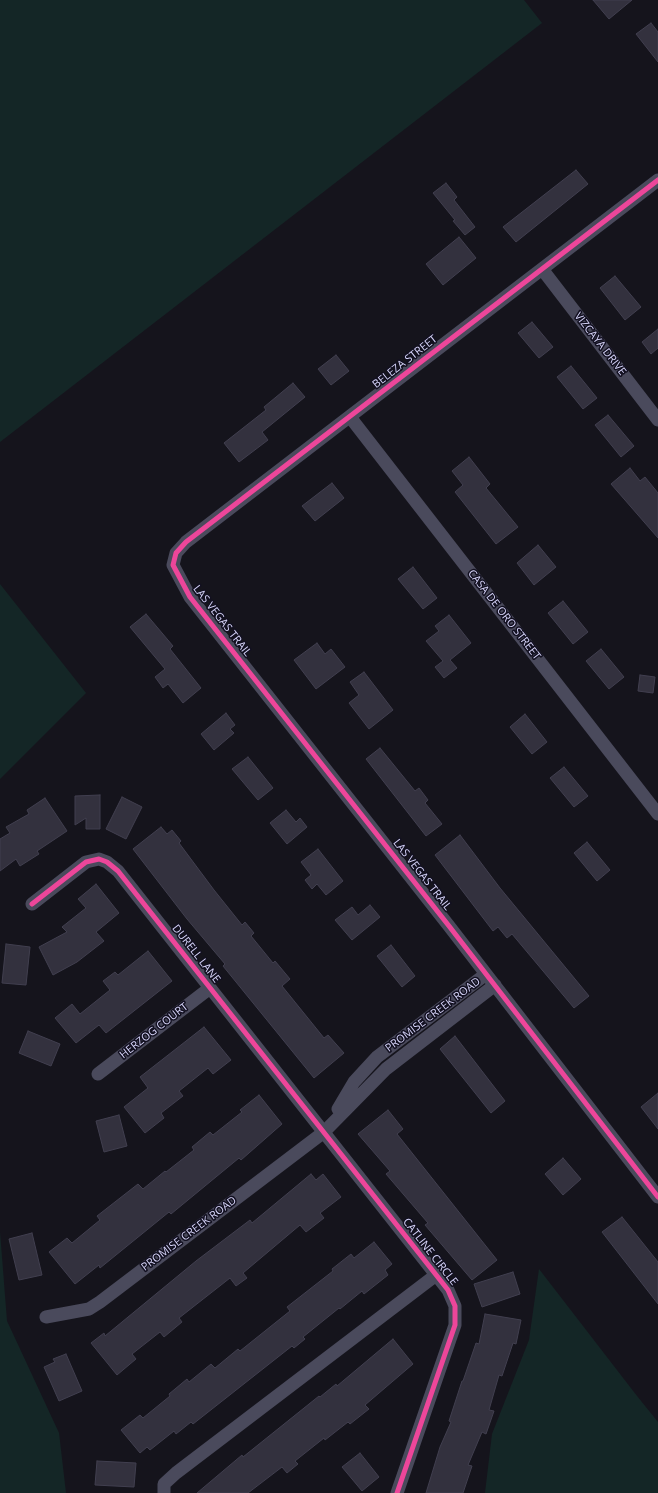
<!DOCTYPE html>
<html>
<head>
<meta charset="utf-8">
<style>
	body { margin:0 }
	canvas { display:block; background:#15141c }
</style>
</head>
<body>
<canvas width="658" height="1493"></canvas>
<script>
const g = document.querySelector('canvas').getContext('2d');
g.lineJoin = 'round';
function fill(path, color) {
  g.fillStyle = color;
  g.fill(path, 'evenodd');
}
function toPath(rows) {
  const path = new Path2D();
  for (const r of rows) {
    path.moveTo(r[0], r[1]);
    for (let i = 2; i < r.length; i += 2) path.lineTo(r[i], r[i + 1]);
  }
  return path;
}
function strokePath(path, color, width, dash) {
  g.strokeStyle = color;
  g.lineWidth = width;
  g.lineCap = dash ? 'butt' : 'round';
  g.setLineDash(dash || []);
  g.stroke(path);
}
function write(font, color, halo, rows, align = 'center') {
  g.font = font + ' "Open Sans",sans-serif';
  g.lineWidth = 3;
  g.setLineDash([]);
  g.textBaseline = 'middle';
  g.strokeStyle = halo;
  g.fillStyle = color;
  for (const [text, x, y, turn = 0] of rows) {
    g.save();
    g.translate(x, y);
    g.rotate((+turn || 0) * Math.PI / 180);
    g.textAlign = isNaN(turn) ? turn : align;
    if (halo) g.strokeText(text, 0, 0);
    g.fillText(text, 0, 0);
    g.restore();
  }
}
fill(toPath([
	[0,0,524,0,542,23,0,442],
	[0,584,86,693,0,779],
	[0,1232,7,1321,59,1433,66,1493,0,1493],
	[539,1269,637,1396,658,1422,658,1493,485,1493,492,1434,529,1340]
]), '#142626');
const building = toPath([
	[593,0,632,0,609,19,593,0],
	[651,23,658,32,658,62,636,34,651,23],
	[576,170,588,184,516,242,503,227,576,170],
	[446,183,457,197,454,200,475,227,465,235,453,221,455,220,433,193,446,183],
	[459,237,476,258,443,285,426,264,459,237],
	[615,276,641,307,625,320,600,288,615,276],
	[532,322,553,347,539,358,518,333,532,322],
	[658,329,658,348,651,354,642,342,658,329],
	[336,355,349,371,331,385,318,369,336,355],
	[571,366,597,398,583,409,557,377,571,366],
	[293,383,305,397,262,432,268,440,239,462,224,443,266,410,264,407,293,383],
	[608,415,634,446,621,457,595,425,608,415],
	[469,457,490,484,486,488,518,527,496,544,455,492,463,485,452,471,469,457],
	[630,468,640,481,645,477,658,493,658,538,611,484,630,468],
	[332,483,344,498,315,521,302,506,332,483],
	[538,545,556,567,534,585,517,563,538,545],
	[413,567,437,598,423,609,398,579,413,567],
	[563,601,588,632,573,644,548,613,563,601],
	[146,614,173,646,170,649,201,688,183,703,168,684,163,688,155,677,165,669,130,627,146,614],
	[449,615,471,643,450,660,457,668,444,678,435,667,443,661,426,641,439,631,435,626,449,615],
	[317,643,325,654,331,649,345,667,316,689,294,660,317,643],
	[601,649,624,677,609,689,586,661,601,649],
	[364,672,393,710,369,729,349,703,359,695,350,682,364,672],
	[640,675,655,677,653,693,638,691,640,675],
	[226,713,235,725,230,729,234,733,214,750,201,734,226,713],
	[525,714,547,742,532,754,510,727,525,714],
	[380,748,415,791,419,788,428,800,425,803,442,824,426,836,366,759,380,748],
	[248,757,273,788,258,800,232,769,248,757],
	[564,767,588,796,574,807,550,778,564,767],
	[100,795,100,829,86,829,86,818,75,825,75,796,100,795],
	[122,797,142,807,126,839,106,829,122,797],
	[45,798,67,831,37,851,39,854,20,866,16,859,0,871,0,839,10,833,6,827,29,814,27,810,45,798],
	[286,810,296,822,300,818,307,827,287,844,270,823,286,810],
	[161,827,167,834,172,830,181,841,179,843,214,890,242,925,245,922,254,933,251,936,273,963,275,961,290,979,282,986,324,1038,328,1035,344,1053,314,1078,223,966,225,964,187,919,133,849,161,827],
	[460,835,500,888,589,996,574,1008,512,934,507,938,498,927,493,931,435,855,460,835],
	[587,842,610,870,597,881,574,853,587,842],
	[318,849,343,881,326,895,317,884,312,889,305,880,311,875,301,862,318,849],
	[96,884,119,913,96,932,104,941,77,962,53,975,39,947,67,932,62,927,86,908,78,899,96,884],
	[370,905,380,917,352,940,335,920,352,907,358,915,370,905],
	[6,944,30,947,26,985,2,983,6,944],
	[391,945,415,976,402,987,377,956,391,945],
	[148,951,172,981,106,1033,99,1025,76,1043,55,1018,72,1004,80,1014,110,990,103,981,115,972,118,975,148,951],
	[204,1027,231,1060,213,1074,208,1068,179,1091,183,1096,161,1113,164,1118,145,1133,124,1107,148,1088,140,1077,204,1027],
	[28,1031,60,1044,51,1066,19,1053,28,1031],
	[455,1036,505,1101,491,1113,440,1049,455,1036],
	[658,1093,658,1129,641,1107,658,1093],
	[259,1095,282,1124,241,1160,239,1158,171,1214,169,1212,100,1268,99,1265,75,1284,49,1252,67,1238,72,1243,100,1220,97,1216,138,1184,143,1189,165,1171,166,1172,194,1150,192,1147,210,1132,213,1135,242,1112,240,1110,259,1095],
	[388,1110,403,1129,397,1134,497,1260,472,1280,425,1225,428,1223,386,1174,390,1171,358,1134,388,1110],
	[119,1115,127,1146,104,1152,96,1121,119,1115],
	[563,1158,581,1179,563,1195,545,1174,563,1158],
	[311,1174,316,1180,323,1174,341,1197,320,1213,324,1218,306,1232,300,1225,243,1273,247,1278,236,1286,230,1278,179,1318,182,1322,164,1337,160,1332,132,1354,136,1359,117,1375,91,1343,104,1333,105,1336,196,1261,250,1220,252,1223,311,1174],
	[622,1217,658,1262,658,1304,602,1232,622,1217],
	[32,1233,42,1275,19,1280,9,1239,32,1233],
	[374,1242,392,1264,385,1270,388,1275,364,1294,362,1291,340,1309,339,1308,303,1337,305,1339,294,1348,292,1346,193,1424,191,1422,176,1434,174,1431,150,1450,147,1447,140,1453,121,1430,140,1415,143,1418,170,1396,169,1394,187,1379,189,1382,211,1364,215,1368,238,1349,240,1351,290,1311,287,1307,333,1271,332,1269,351,1254,354,1258,374,1242],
	[513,1272,520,1294,482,1307,474,1284,513,1272],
	[485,1314,521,1320,516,1344,513,1343,502,1376,499,1375,489,1410,494,1411,486,1434,482,1432,468,1465,472,1466,463,1493,426,1493,440,1447,451,1422,449,1421,462,1381,463,1381,476,1343,479,1344,485,1314],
	[393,1339,413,1364,365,1405,369,1409,350,1424,348,1422,325,1440,324,1438,295,1461,298,1464,287,1473,282,1467,248,1493,197,1493,242,1455,243,1457,319,1396,320,1397,336,1384,337,1386,393,1339],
	[66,1354,82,1391,59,1401,44,1367,55,1362,53,1359,66,1354],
	[360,1453,379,1477,362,1491,342,1467,360,1453],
	[97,1461,136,1463,134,1487,95,1485,97,1461]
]);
fill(building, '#33313e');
strokePath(building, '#413f4f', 1);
strokePath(toPath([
	[658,180,186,542,176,553,173,565,190,597,449,926,658,1197],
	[542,269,658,420],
	[350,417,658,814],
	[32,904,86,862,99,859,107,862,118,871,448,1290,455,1306,455,1325,397,1493],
	[98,1074,210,988],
	[338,1109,354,1082,377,1057,486,974],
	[46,1317,89,1309,100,1302,324,1132,386,1069,495,985],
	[164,1493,164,1484,176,1473,436,1275]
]), '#4a4a5c', 13);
strokePath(toPath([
	[658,180,186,542,176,553,173,565,190,597,449,926,658,1197],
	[32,904,86,862,99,859,107,862,118,871,448,1290,455,1306,455,1325,397,1493]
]), '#ed469a', 5);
write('11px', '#d6d4f9', '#121020', [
	["VIZCAYA DRIVE",600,344,52],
	["BELEZA STREET",405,362,-38],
	["CASA DE ORO STREET",504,615,52],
	["LAS VEGAS TRAIL",222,621,52],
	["LAS VEGAS TRAIL",422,875,52],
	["DURELL LANE",196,954,52],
	["PROMISE CREEK ROAD",433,1015,-37],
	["HERZOG COURT",154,1031,-38],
	["PROMISE CREEK ROAD",189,1234,-37],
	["CATLINE CIRCLE",430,1252,52]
]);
</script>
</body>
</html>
